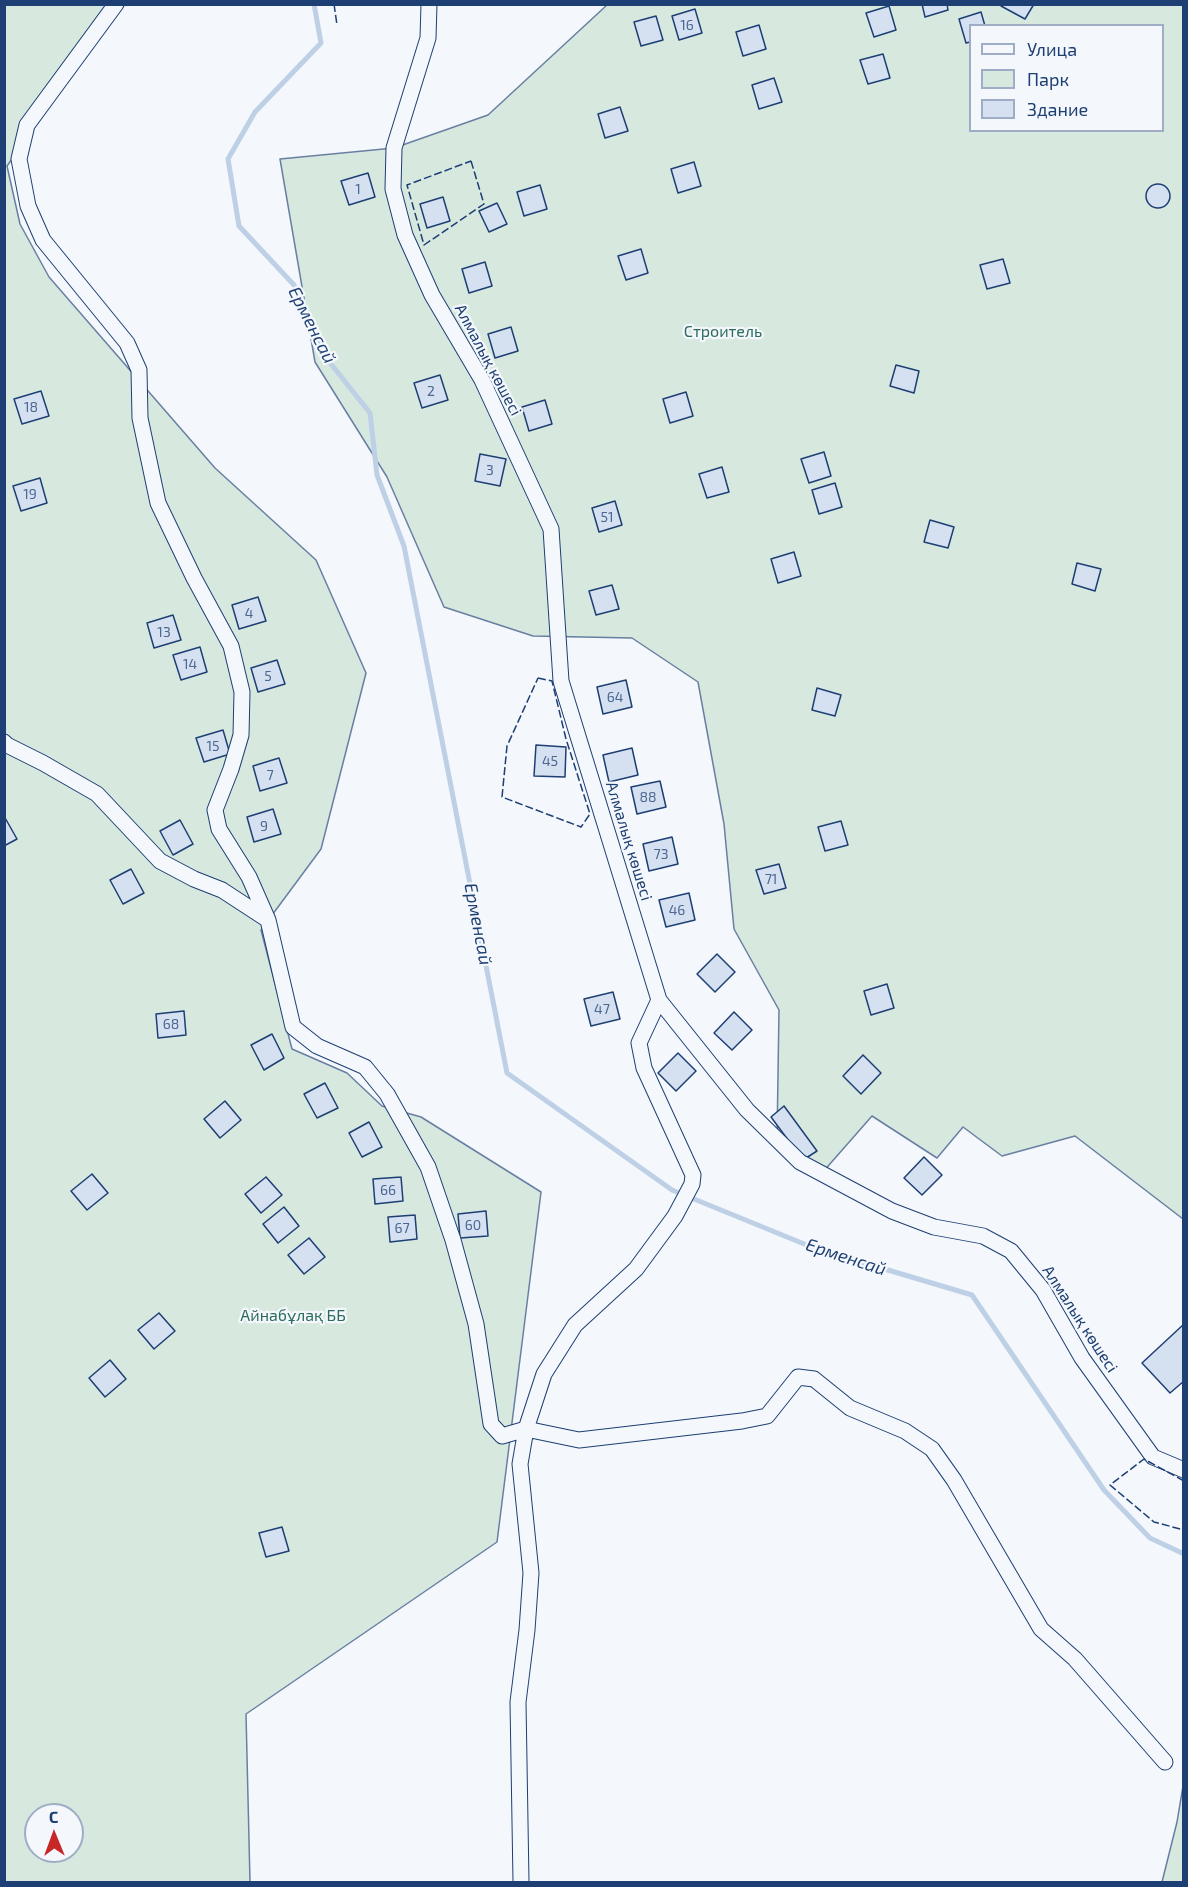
<!DOCTYPE html>
<html>
<head>
<meta charset="utf-8">
<style>
	body { margin:0 }
	#map { position:relative; width:1188px; height:1887px; overflow:hidden; background:#f4f7fb; font-family:"Exo 2",sans-serif }
	canvas { display:block }
	.frame { position:absolute; inset:0; border:6px solid #1d3f73; pointer-events:none }
	.legend { position:absolute; left:969px; top:24px; width:195px; height:108px; box-sizing:border-box; background:#f4f7fb; border:2px solid #9eadc5; margin:0; padding:8px 10px; list-style:none; font-size:18px; color:#1d3f73 }
	.legend li { display:flex; align-items:center; gap:12px; height:30px }
	.legend b { width:30px; border:2px solid #9eadc5 }
	.north { position:absolute; left:24px; top:1803px; width:60px; height:60px; box-sizing:border-box; background:#f4f7fb; border:2px solid #9eadc5; border-radius:50%; rotate:359deg; font-size:16px; font-weight:700; line-height:24px; text-align:center; color:#1d3f73 }
	.north::after { content:''; display:block; margin:auto; width:21px; height:27px; background:#c62828; clip-path:polygon(50% 0,100% 100%,50% 72%,0 100%) }
</style>
</head>
<body>
<div id="map">
<canvas width="1188" height="1887"></canvas>
<div class="frame"></div>
<ul class="legend">
<li><b style="height:8px;background:#f4f7fb"></b>Улица</li>
<li><b style="height:16px;background:#d7e8df"></b>Парк</li>
<li><b style="height:16px;background:#d5e0f0"></b>Здание</li>
</ul>
<div class="north">С</div>
</div>
<script>
const g = document.querySelector('canvas').getContext('2d');
g.lineJoin = 'round';
function fill(path, color) {
  g.fillStyle = color;
  g.fill(path, 'evenodd');
}
function toPath(rows) {
  const path = new Path2D();
  for (const r of rows) {
    if (r.length === 3) {
      path.moveTo(r[0] + r[2], r[1]);
      path.arc(r[0], r[1], r[2], 0, 2 * Math.PI);
      continue;
    }
    path.moveTo(r[0], r[1]);
    for (let i = 2; i < r.length; i += 2) path.lineTo(r[i], r[i + 1]);
  }
  return path;
}
function strokePath(path, color, width, dash) {
  g.strokeStyle = color;
  g.lineWidth = width;
  g.lineCap = dash ? 'butt' : 'round';
  g.setLineDash(dash || []);
  g.stroke(path);
}
function write(font, color, halo, rows, align = 'center') {
  g.font = font + ' "Exo 2",sans-serif';
  g.lineWidth = 4.5;
  g.setLineDash([]);
  g.textBaseline = 'middle';
  g.strokeStyle = halo;
  g.fillStyle = color;
  for (const [text, x, y, turn = 0] of rows) {
    g.save();
    g.translate(x, y);
    g.rotate((+turn || 0) * Math.PI / 180);
    g.textAlign = isNaN(turn) ? turn : align;
    if (halo) g.strokeText(text, 0, 0);
    g.fillText(text, 0, 0);
    g.restore();
  }
}
const green = toPath([
	[5,5,121,5,7,166,20,224,49,277,215,468,316,560,366,673,321,849,261,930,292,1049,347,1073,382,1106,421,1117,541,1192,497,1542,246,1714,250,1882,5,1882,5,5],
	[36,1815,72,1815,72,1851,36,1851,36,1815],
	[607,5,1183,5,1183,1219,1075,1136,1002,1156,963,1127,937,1158,872,1116,822,1173,777,1140,779,1010,734,929,724,824,698,682,632,638,533,636,444,607,387,477,315,362,280,159,394,148,488,115,607,5],
	[970,26,1162,26,1162,130,970,130,970,26],
	[1183,1786,1183,1882,1162,1882,1177,1822,1183,1786]
]);
fill(green, '#d7e8df');
strokePath(green, '#687fa3', 1.5);
strokePath(toPath([
	[314,4,321,43,255,112,228,159,239,226,294,285,331,364,370,413,377,475,404,546,507,1073,672,1190,814,1248,972,1295,1104,1490,1150,1538,1184,1554]
]), '#bed0e5', 5);
const building = toPath([
	[922,4,947,4,948,10,925,17,922,4],
	[1002,4,1034,4,1025,19,1001,6,1002,4],
	[889,6,896,30,874,37,866,13,889,6],
	[695,9,702,33,679,40,672,16,695,9],
	[981,12,985,26,970,26,970,42,966,43,959,19,981,12],
	[656,16,663,40,641,46,634,22,656,16],
	[759,25,766,49,743,56,736,32,759,25],
	[883,54,890,78,868,84,860,60,883,54],
	[774,78,782,102,759,109,752,85,774,78],
	[620,107,628,131,605,138,598,114,620,107],
	[694,162,701,186,678,193,671,169,694,162],
	[368,173,375,197,349,205,341,181,368,173],
	[1158,196,12],
	[540,185,547,209,524,216,517,192,540,185],
	[443,197,450,221,427,228,420,204,443,197],
	[497,203,507,224,489,232,479,211,497,203],
	[641,249,648,273,626,280,618,256,641,249],
	[1003,259,1010,283,987,289,980,265,1003,259],
	[485,262,492,286,469,293,462,269,485,262],
	[511,327,518,351,495,358,488,334,511,327],
	[896,365,919,371,914,393,890,386,896,365],
	[440,375,448,400,422,408,414,383,440,375],
	[41,391,49,416,22,424,14,399,41,391],
	[686,392,693,416,670,423,663,399,686,392],
	[545,400,552,424,529,431,522,407,545,400],
	[824,452,831,476,809,483,801,459,824,452],
	[480,454,506,459,500,486,475,481,480,454],
	[722,467,729,492,707,498,699,474,722,467],
	[40,478,47,503,21,511,13,486,40,478],
	[835,483,842,507,819,514,812,490,835,483],
	[615,501,622,525,599,532,592,508,615,501],
	[930,520,954,527,948,548,924,542,930,520],
	[794,552,801,576,778,583,771,559,794,552],
	[1077,563,1101,569,1095,591,1072,584,1077,563],
	[612,585,619,609,596,615,589,591,612,585],
	[258,597,266,621,239,629,232,605,258,597],
	[173,615,181,640,154,648,147,623,173,615],
	[200,647,207,672,181,680,173,655,200,647],
	[277,660,285,684,258,692,251,668,277,660],
	[626,680,632,707,603,714,597,687,626,680],
	[817,688,841,695,835,716,812,710,817,688],
	[223,730,230,754,204,762,196,738,223,730],
	[536,745,566,747,565,777,534,776,536,745],
	[632,748,638,775,609,782,603,755,632,748],
	[279,758,287,783,260,791,253,766,279,758],
	[660,781,666,807,637,814,631,787,660,781],
	[273,809,281,834,254,842,247,817,273,809],
	[4,816,17,839,4,846,4,816],
	[180,820,193,844,173,855,160,831,180,820],
	[841,821,848,845,825,851,818,827,841,821],
	[672,837,678,864,649,871,643,844,672,837],
	[779,864,786,888,764,894,756,870,779,864],
	[131,869,144,893,123,904,110,880,131,869],
	[689,893,695,920,666,927,659,900,689,893],
	[717,954,735,972,715,992,697,974,717,954],
	[887,984,894,1008,871,1015,864,991,887,984],
	[613,992,620,1019,591,1026,584,999,613,992],
	[184,1011,186,1035,158,1038,156,1014,184,1011],
	[734,1012,752,1030,732,1050,714,1033,734,1012],
	[272,1034,284,1058,264,1070,251,1045,272,1034],
	[678,1053,696,1071,676,1091,658,1073,678,1053],
	[863,1055,881,1073,861,1094,843,1076,863,1055],
	[325,1083,338,1108,317,1118,304,1094,325,1083],
	[225,1101,241,1120,220,1138,204,1119,225,1101],
	[784,1106,817,1151,803,1160,771,1117,784,1106],
	[369,1122,382,1147,362,1157,349,1133,369,1122],
	[924,1157,942,1175,922,1195,904,1178,924,1157],
	[92,1174,108,1193,87,1210,71,1191,92,1174],
	[266,1177,282,1195,261,1213,245,1194,266,1177],
	[401,1177,403,1201,375,1204,373,1179,401,1177],
	[284,1207,299,1226,278,1243,263,1224,284,1207],
	[486,1211,488,1236,460,1238,458,1214,486,1211],
	[415,1215,417,1239,390,1242,388,1217,415,1215],
	[309,1238,325,1257,304,1274,288,1255,309,1238],
	[159,1313,175,1331,154,1349,138,1330,159,1313],
	[1184,1324,1184,1381,1170,1393,1142,1363,1184,1324],
	[110,1360,126,1379,105,1397,89,1378,110,1360],
	[282,1527,289,1551,266,1557,259,1533,282,1527]
]);
fill(building, '#d5e0f0');
strokePath(building, '#1d3f73', 1.5);
const minor = toPath([
	[116,4,27,125,19,159,28,206,43,240,127,343,139,370,140,418,158,503,194,578,231,646,242,692,241,735,231,769,215,810,219,829,249,877,268,920,293,1027,317,1046,365,1067,387,1094,428,1167,453,1240,476,1324,491,1424,502,1436,526,1429,579,1440,742,1421,767,1416,798,1377,814,1379,850,1408,905,1431,932,1449,954,1480,1041,1629,1075,1659,1165,1762],
	[429,4,428,38,394,148,393,189,405,235,432,295,482,380,551,529,561,681,659,1000,747,1110,800,1162,892,1211,934,1227,983,1236,1011,1251,1043,1290,1082,1358,1153,1457,1184,1470],
	[4,742,7,745,43,763,97,794,160,861,194,879,222,890,268,920],
	[521,1882,518,1702,527,1630,531,1573,520,1464,526,1429,544,1374,575,1325,636,1269,675,1216,692,1184,693,1175,644,1068,639,1043,659,1000]
]);
strokePath(minor, '#1d3f73', 17);
strokePath(minor, '#f4f7fb', 15);
strokePath(toPath([
	[334,4,337,25],
	[471,161,484,204,424,245,407,185,471,161],
	[538,678,552,681,566,739,590,814,581,827,502,797,507,746,538,678],
	[1184,1481,1144,1459,1110,1485,1154,1522,1184,1530]
]), '#1d3f73', 1.5, [8, 3]);
write('14px', '#4b6792', null, [
	["16",687,25],
	["1",358,189],
	["2",431,391],
	["18",31,407],
	["3",490,470],
	["19",30,494],
	["51",607,517],
	["4",249,613],
	["13",164,632],
	["14",190,664],
	["5",268,676],
	["64",615,697],
	["15",213,746],
	["45",550,761],
	["7",270,775],
	["88",648,797],
	["9",264,826],
	["73",661,854],
	["71",771,879],
	["46",677,910],
	["47",602,1009],
	["68",171,1024],
	["66",388,1190],
	["60",473,1225],
	["67",402,1228]
]);
write('16px', '#2c6c60', '#f4f7fb', [
	["Строитель",723,332],
	["Айнабұлақ ББ",293,1316]
]);
write('16px', '#1d3f73', '#f4f7fb', [
	["Алмалық көшесі",488,360,62],
	["Алмалық көшесі",629,841,73],
	["Алмалық көшесі",1080,1319,57]
]);
write('italic 18px', '#1d3f73', '#f4f7fb', [
	["Ерменсай",312,325,63],
	["Ерменсай",478,924,79],
	["Ерменсай",846,1257,18]
]);
</script>
</body>
</html>
